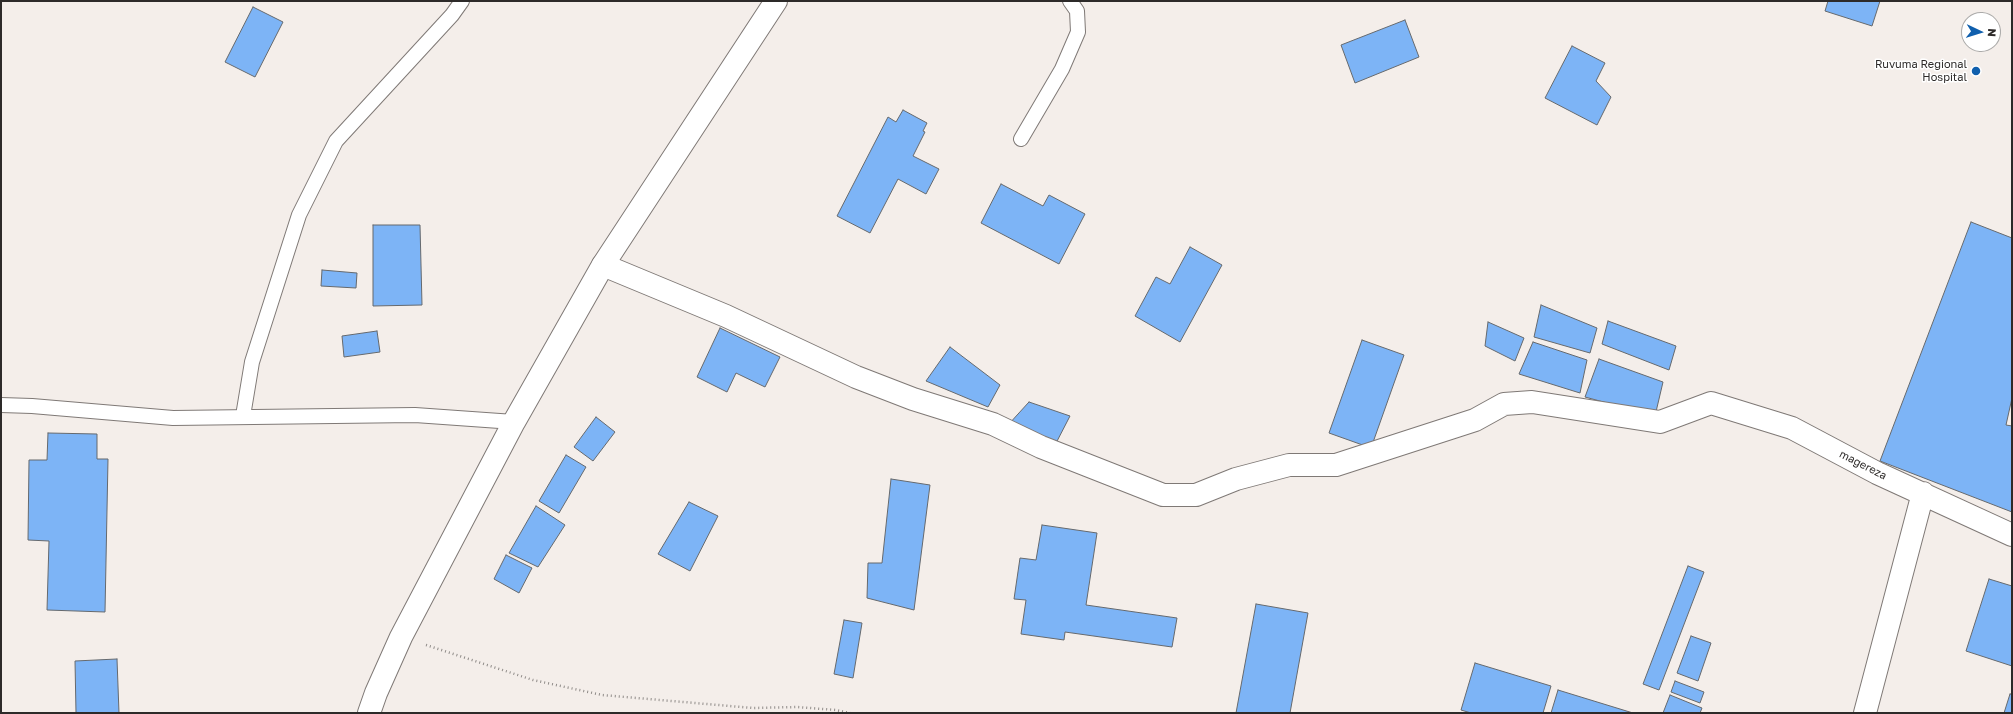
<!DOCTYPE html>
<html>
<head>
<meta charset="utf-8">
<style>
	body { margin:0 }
	#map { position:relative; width:2013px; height:714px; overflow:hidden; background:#f4eeea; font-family:"Golos Text",sans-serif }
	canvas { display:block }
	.frame { position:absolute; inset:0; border:2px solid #2d2a29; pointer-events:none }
	.north { position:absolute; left:1961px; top:12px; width:40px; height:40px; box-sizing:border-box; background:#fff; border:1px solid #abaaa9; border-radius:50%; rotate:94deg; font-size:11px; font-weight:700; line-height:16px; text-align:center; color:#2d2a29 }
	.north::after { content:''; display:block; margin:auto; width:14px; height:18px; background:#105fad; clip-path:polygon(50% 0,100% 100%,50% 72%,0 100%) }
</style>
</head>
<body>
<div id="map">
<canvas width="2013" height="714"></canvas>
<div class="frame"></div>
<div class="north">N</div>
</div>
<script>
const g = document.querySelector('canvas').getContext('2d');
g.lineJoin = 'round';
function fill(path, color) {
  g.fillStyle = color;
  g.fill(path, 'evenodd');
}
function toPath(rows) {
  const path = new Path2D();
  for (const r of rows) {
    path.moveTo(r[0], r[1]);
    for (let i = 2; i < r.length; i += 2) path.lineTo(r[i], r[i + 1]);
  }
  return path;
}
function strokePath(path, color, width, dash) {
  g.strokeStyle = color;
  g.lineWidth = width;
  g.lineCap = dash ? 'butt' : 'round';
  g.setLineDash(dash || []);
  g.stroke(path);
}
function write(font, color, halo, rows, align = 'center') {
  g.font = font + ' "Golos Text",sans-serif';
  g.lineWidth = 3;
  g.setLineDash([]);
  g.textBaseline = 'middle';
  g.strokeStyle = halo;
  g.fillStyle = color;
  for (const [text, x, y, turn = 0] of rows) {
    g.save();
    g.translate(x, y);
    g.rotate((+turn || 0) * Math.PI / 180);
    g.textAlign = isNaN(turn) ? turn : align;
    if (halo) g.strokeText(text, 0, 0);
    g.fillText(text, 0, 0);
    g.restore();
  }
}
const building = toPath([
	[1828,1,1880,1,1872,26,1825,11,1828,1],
	[253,7,283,22,255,77,225,62,253,7],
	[1405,20,1419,57,1355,83,1341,45,1405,20],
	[1572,46,1605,63,1596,81,1611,97,1597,125,1545,98,1572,46],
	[903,110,927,123,923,131,925,132,913,156,939,169,926,194,898,179,870,233,837,216,888,117,896,122,903,110],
	[1001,184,1043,206,1049,195,1085,214,1059,264,981,223,1001,184],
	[1971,222,2012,238,2012,512,1880,461,1971,222],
	[373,225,420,225,422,305,373,306,373,225],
	[1190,247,1222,265,1180,342,1135,316,1156,277,1170,284,1190,247],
	[322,270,357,273,356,288,321,286,322,270],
	[1541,305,1597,328,1590,353,1534,337,1541,305],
	[1608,321,1676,346,1669,370,1602,344,1608,321],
	[1488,322,1524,338,1515,361,1485,346,1488,322],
	[720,328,780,357,765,387,736,373,727,392,697,377,720,328],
	[377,331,380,352,344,357,342,336,377,331],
	[1362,340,1404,355,1371,448,1329,433,1362,340],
	[1533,342,1587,360,1580,393,1519,374,1533,342],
	[950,347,1000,385,988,407,926,381,950,347],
	[1599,359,1663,382,1655,416,1585,397,1599,359],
	[2012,398,2012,426,2006,425,2012,398],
	[1029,402,1070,416,1054,447,1008,425,1029,402],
	[596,417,615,432,593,461,574,447,596,417],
	[48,433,97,434,97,459,108,459,105,612,47,610,49,541,28,540,29,460,47,460,48,433],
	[566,455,586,467,559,513,539,501,566,455],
	[891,479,930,485,914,610,867,598,868,563,882,563,891,479],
	[689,502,718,516,690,571,658,554,689,502],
	[536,506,565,525,538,567,509,553,536,506],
	[1042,525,1097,533,1086,605,1177,618,1172,647,1065,632,1064,640,1021,634,1026,600,1014,599,1020,558,1036,560,1042,525],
	[506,555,532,568,519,593,494,579,506,555],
	[1688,566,1704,572,1659,690,1643,684,1688,566],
	[1989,579,2012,586,2012,666,1966,651,1989,579],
	[1256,604,1308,613,1290,713,1236,713,1256,604],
	[844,620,862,623,853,678,834,674,844,620],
	[1691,636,1711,643,1698,681,1677,673,1691,636],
	[117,659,119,713,76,713,75,661,117,659],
	[1475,663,1551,686,1543,713,1471,713,1461,710,1475,663],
	[1675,681,1704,692,1700,703,1671,692,1675,681],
	[1558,690,1633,713,1551,713,1558,690],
	[2010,694,2012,694,2012,713,2004,713,2010,694],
	[1670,695,1702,708,1700,713,1663,713,1670,695]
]);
fill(building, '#7db4f6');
strokePath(building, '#65696d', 1);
const service = toPath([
	[1021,139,1062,69,1078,32,1077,11,1070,1],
	[1,405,32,406,173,418,415,415,514,422],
	[243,416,252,362,299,215,336,141,452,15,462,1]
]);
const minor = toPath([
	[603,265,726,316,856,377,913,399,993,424,1041,447,1163,495,1196,495,1236,479,1289,465,1336,465,1475,420,1504,404,1532,402,1660,422,1711,403,1792,428,1877,473,2012,535],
	[1865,713,1923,493]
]);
const tertiary = toPath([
	[369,713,376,693,401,637,514,422,603,265,776,1]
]);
strokePath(service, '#7f7976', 16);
strokePath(minor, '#7f7976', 24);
strokePath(tertiary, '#7f7976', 24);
strokePath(toPath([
	[426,645,533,680,602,695,753,708,797,707,836,710,850,713]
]), '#8f8b88', 2.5, [1, 3]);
strokePath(service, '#fff', 14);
strokePath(minor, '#fff', 22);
strokePath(tertiary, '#fff', 22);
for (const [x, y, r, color] of [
	[1976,71,5,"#105fad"]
]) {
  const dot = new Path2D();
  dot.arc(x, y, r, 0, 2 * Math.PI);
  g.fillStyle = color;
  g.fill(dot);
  strokePath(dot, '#fff', 1.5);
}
write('11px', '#2d2a29', '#fff', [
	["Ruvuma Regional",1967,65],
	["Hospital",1967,78]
], 'right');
write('11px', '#2d2a29', '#fff', [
	["magereza",1863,465,27]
]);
</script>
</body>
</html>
